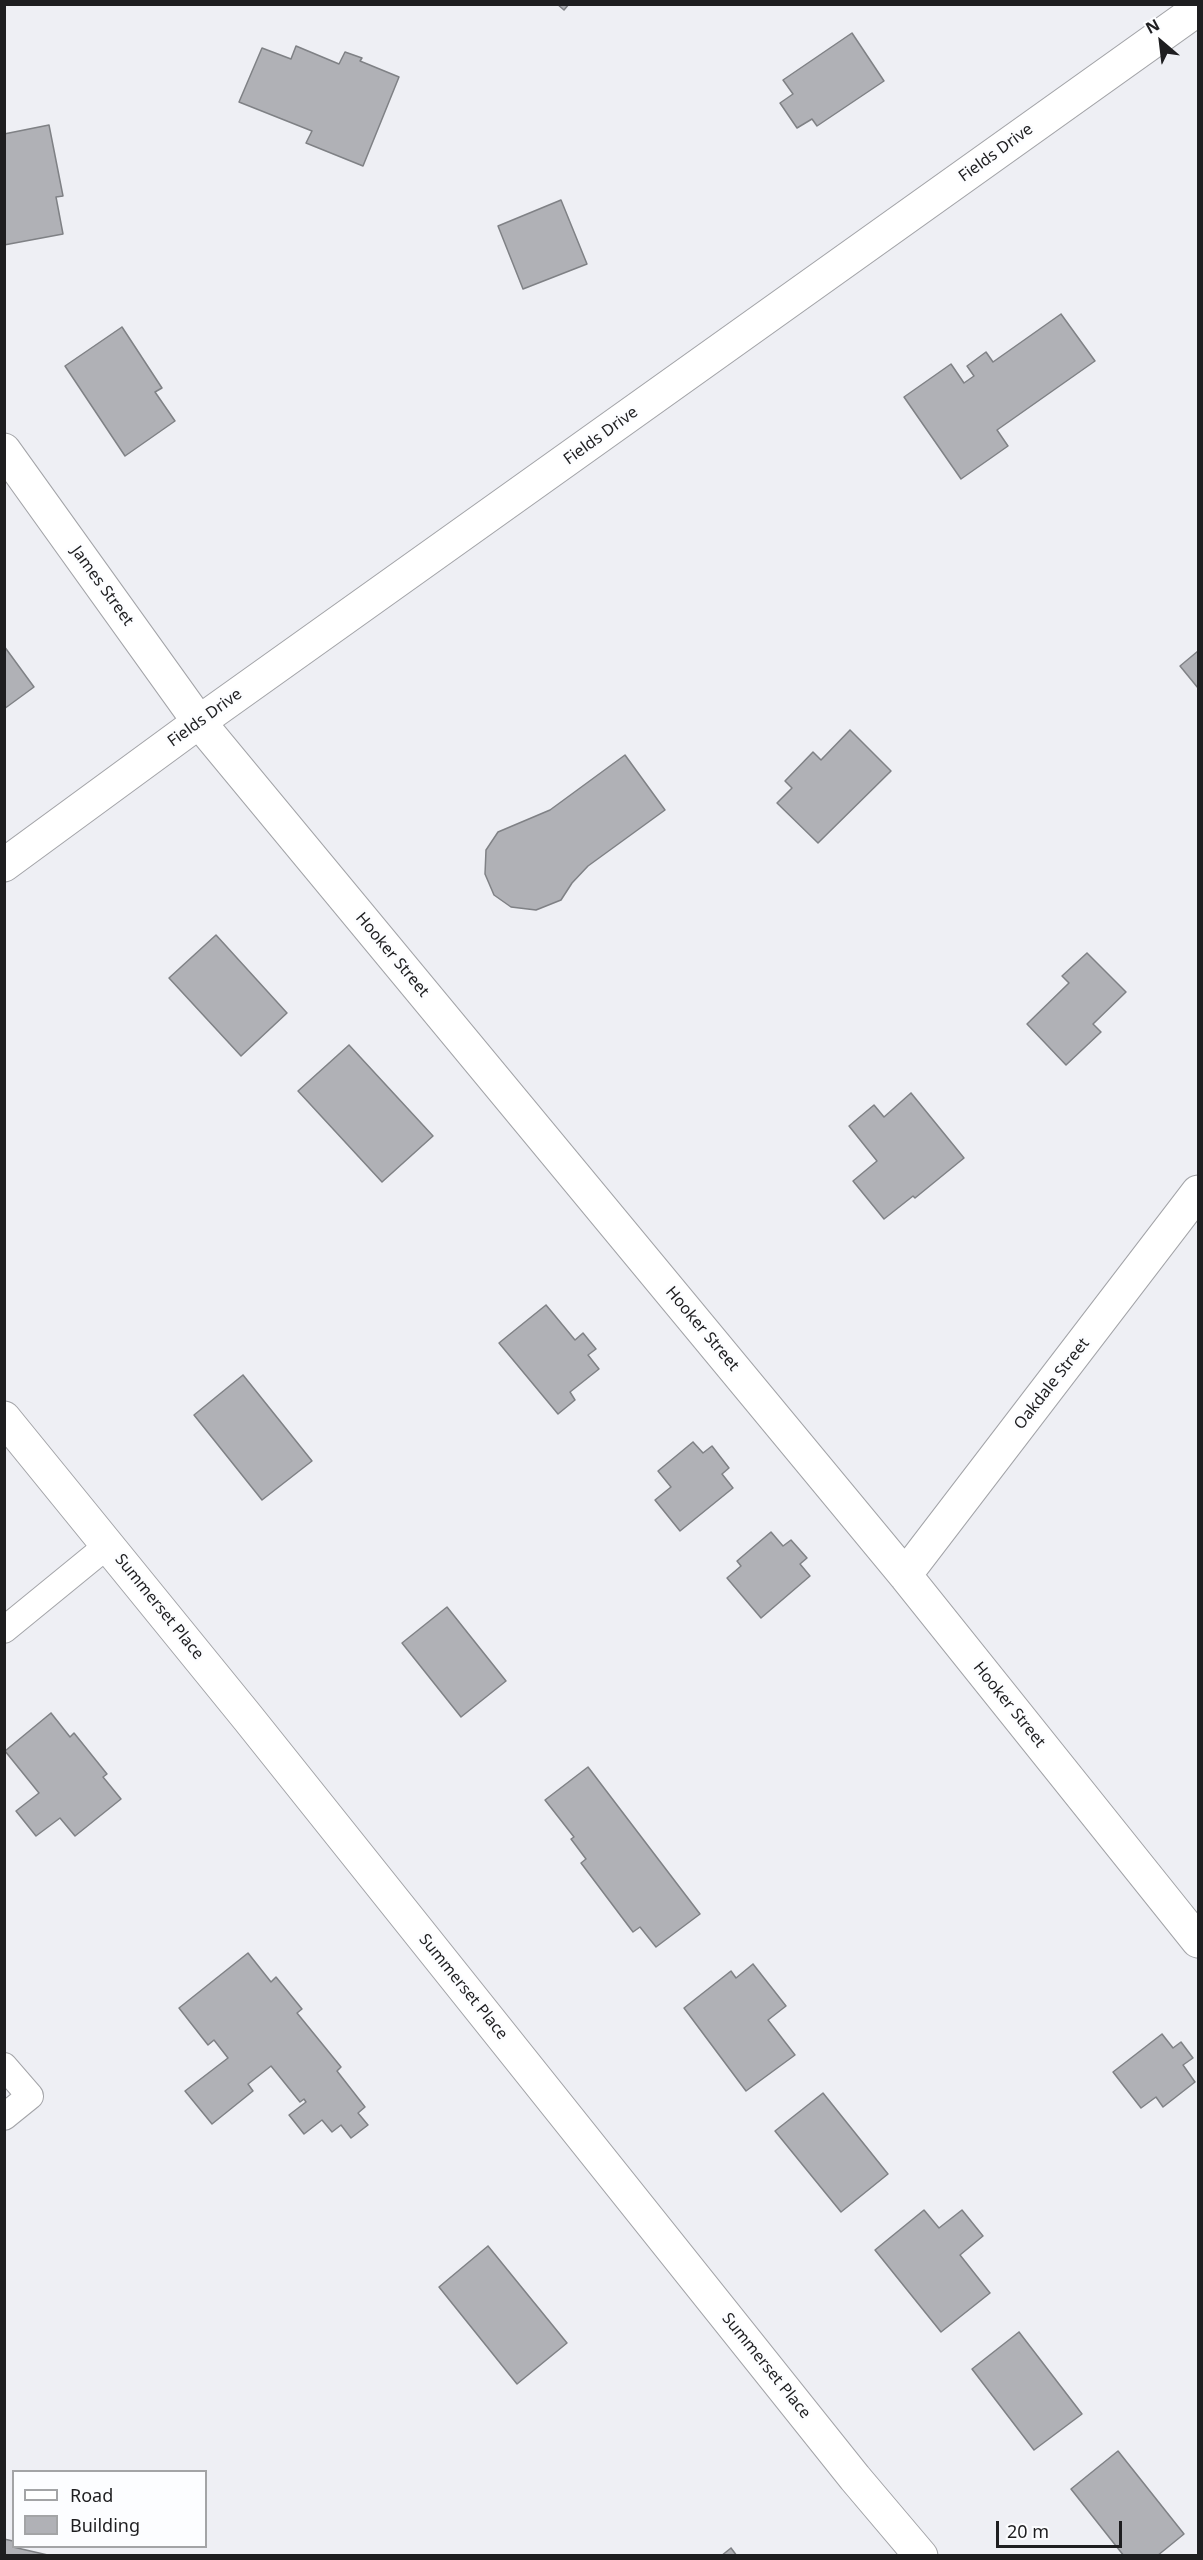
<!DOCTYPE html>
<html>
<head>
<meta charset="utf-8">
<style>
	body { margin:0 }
	#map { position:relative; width:1203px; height:2560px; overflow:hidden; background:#eeeff4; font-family:"Noto Sans",sans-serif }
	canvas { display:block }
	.frame { position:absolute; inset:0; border:6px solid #1e1e20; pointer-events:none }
	.legend { position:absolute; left:12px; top:2470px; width:195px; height:78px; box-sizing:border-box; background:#fcfdff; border:2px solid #a3a4a6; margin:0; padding:8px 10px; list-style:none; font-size:18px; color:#1e1e20 }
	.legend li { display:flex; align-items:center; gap:12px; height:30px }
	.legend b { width:30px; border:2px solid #a3a4a6 }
	.north { position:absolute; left:1131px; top:12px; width:60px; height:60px; -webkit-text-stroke:4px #fcfdff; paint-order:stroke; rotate:332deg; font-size:16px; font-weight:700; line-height:24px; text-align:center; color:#1e1e20 }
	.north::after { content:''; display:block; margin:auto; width:21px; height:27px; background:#1e1e20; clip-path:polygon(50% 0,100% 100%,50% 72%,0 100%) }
	.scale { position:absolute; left:996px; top:2521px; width:126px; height:27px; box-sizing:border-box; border:3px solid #1e1e20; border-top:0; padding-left:8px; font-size:18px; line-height:21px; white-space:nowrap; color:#1e1e20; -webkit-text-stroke:4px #fcfdff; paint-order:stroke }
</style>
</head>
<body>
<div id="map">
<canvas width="1203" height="2560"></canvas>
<div class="frame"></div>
<ul class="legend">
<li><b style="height:8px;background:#fff"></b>Road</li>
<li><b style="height:16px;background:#b0b1b6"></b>Building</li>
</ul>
<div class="north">N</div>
<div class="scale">20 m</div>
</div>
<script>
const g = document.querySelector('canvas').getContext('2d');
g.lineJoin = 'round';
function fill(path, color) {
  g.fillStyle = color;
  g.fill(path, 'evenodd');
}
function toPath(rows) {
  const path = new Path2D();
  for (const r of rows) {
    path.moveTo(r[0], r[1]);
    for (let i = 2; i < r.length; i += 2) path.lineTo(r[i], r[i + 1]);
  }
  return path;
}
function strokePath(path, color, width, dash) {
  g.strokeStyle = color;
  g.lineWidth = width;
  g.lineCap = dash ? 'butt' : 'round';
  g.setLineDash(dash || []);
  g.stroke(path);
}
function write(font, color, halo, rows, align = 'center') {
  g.font = font + ' "Noto Sans",sans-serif';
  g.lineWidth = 5;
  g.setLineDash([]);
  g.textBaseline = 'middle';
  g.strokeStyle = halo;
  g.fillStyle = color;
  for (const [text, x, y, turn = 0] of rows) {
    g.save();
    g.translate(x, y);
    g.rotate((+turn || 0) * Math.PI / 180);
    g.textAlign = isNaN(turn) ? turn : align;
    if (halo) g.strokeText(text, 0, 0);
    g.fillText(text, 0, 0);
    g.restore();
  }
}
const building = toPath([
	[557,4,569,4,564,10,557,4],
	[852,33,884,81,817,126,812,119,797,128,780,103,793,94,783,80,852,33],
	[296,46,339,64,345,52,362,58,360,61,399,77,363,166,306,143,312,131,239,102,262,48,291,59,296,46],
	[49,125,63,196,56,197,63,234,4,245,4,134,49,125],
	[561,200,587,264,523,289,498,226,561,200],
	[1061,314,1095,361,997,430,1008,446,961,479,904,397,951,364,964,383,974,376,967,366,986,352,993,362,1061,314],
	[122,327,162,388,155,392,175,421,125,456,65,366,122,327],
	[4,646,34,687,4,709,4,646],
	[1198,651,1198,688,1180,666,1198,651],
	[850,730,891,771,818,843,777,803,792,788,785,781,813,752,821,760,850,730],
	[625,755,665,810,588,866,572,883,561,900,536,910,511,907,494,895,485,874,486,850,498,832,550,810,625,755],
	[216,935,287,1013,241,1056,169,978,216,935],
	[1087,953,1126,992,1093,1024,1101,1032,1066,1065,1027,1024,1069,983,1062,976,1087,953],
	[349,1045,433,1136,382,1182,298,1091,349,1045],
	[911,1093,964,1158,915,1198,913,1196,884,1219,853,1181,877,1161,849,1126,874,1105,884,1117,911,1093],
	[546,1305,575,1340,583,1333,596,1349,588,1355,599,1369,570,1392,575,1400,558,1414,499,1343,546,1305],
	[243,1375,312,1461,262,1500,194,1415,243,1375],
	[693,1442,703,1453,712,1446,729,1468,722,1474,733,1488,680,1531,655,1500,671,1487,658,1471,693,1442],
	[771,1532,783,1546,791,1540,807,1558,800,1564,810,1576,761,1618,727,1578,741,1566,737,1561,771,1532],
	[447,1607,506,1681,461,1717,402,1643,447,1607],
	[51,1713,70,1737,74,1733,107,1774,103,1777,121,1799,75,1836,60,1818,36,1836,16,1811,39,1793,5,1751,51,1713],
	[588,1767,700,1914,656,1947,640,1927,633,1932,581,1863,586,1859,571,1839,574,1837,545,1800,588,1767],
	[248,1953,271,1982,276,1977,302,2009,297,2013,341,2067,337,2071,365,2107,358,2113,368,2125,351,2138,341,2125,332,2132,322,2120,304,2134,289,2115,306,2102,304,2099,300,2102,271,2066,248,2084,253,2091,212,2124,185,2091,228,2058,214,2040,208,2045,179,2008,248,1953],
	[753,1964,786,2006,768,2020,795,2055,746,2091,684,2008,731,1971,736,1978,753,1964],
	[1162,2034,1173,2048,1181,2042,1193,2058,1183,2065,1195,2082,1163,2107,1156,2097,1141,2108,1113,2072,1162,2034],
	[823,2093,888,2174,841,2212,775,2131,823,2093],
	[924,2210,939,2228,962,2210,983,2236,960,2255,990,2293,941,2332,875,2250,924,2210],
	[488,2246,567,2343,517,2384,439,2287,488,2246],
	[1019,2332,1082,2414,1034,2450,972,2369,1019,2332],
	[1118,2451,1184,2534,1157,2556,1124,2556,1071,2489,1118,2451],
	[4,2539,13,2541,13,2547,52,2556,4,2556,4,2539],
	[731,2548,737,2556,721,2556,731,2548]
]);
fill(building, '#b0b1b6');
strokePath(building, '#7f8185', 1.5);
const lane = toPath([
	[4,1630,108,1545],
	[4,2066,30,2096,4,2117]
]);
const street = toPath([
	[4,450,199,722,905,1575,1198,1941],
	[4,1418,248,1718,855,2478,921,2556],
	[905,1575,1198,1192]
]);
const secondary = toPath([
	[4,865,199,722,1198,9]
]);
strokePath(lane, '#a3a4a8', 28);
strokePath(street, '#a3a4a8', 35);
strokePath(secondary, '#a3a4a8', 35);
strokePath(lane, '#fff', 26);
strokePath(street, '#fff', 33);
strokePath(secondary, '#fff', 33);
write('16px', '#1e1e20', '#fcfdff', [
	["Fields Drive",996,153,-36],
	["Fields Drive",601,436,-36],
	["James Street",102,586,54],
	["Fields Drive",205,718,-36],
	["Hooker Street",392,955,50],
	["Hooker Street",702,1329,50],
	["Oakdale Street",1052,1384,-52],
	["Summerset Place",159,1607,51],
	["Hooker Street",1009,1705,51],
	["Summerset Place",463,1987,51],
	["Summerset Place",766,2366,51]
]);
</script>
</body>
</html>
